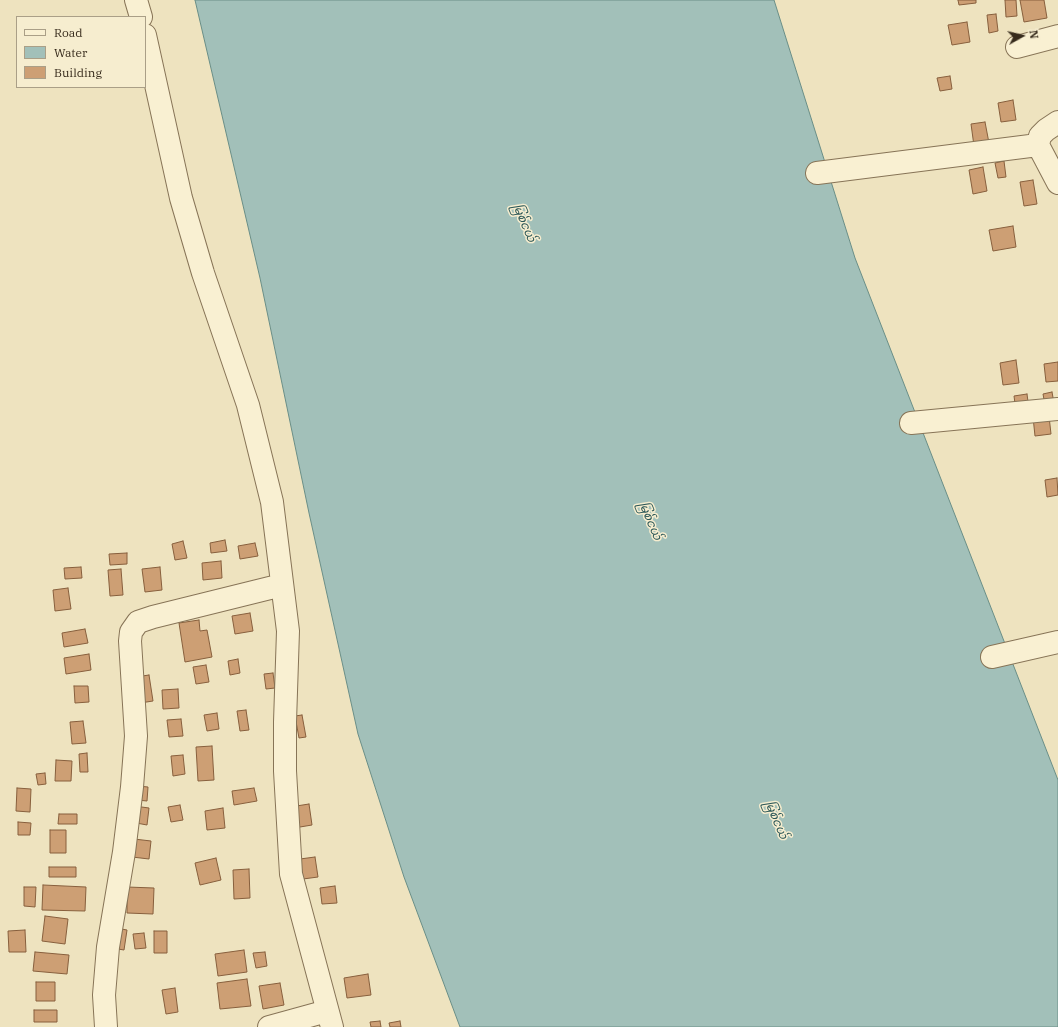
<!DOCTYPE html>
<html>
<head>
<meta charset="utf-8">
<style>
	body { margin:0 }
	#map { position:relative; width:1058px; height:1027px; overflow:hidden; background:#eee3bf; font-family:"IBM Plex Serif",serif }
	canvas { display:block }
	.legend { position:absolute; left:16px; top:16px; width:130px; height:72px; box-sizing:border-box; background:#f6edcf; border:1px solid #aa9f87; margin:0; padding:5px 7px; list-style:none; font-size:12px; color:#372b1c }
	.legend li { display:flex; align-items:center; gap:8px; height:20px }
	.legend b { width:20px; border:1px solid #aa9f87 }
	.north { position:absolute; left:1002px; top:16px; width:40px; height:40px; -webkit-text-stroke:3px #f6edcf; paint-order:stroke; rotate:82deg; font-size:11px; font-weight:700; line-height:16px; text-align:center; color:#372b1c }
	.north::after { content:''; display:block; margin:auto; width:14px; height:18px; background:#372b1c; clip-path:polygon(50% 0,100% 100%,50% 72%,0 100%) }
</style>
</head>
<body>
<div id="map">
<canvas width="1058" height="1027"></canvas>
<ul class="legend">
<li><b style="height:5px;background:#f9f0d2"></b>Road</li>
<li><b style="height:11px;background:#a2c0b9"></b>Water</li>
<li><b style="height:11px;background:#cd9f74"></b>Building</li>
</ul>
<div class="north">N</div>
</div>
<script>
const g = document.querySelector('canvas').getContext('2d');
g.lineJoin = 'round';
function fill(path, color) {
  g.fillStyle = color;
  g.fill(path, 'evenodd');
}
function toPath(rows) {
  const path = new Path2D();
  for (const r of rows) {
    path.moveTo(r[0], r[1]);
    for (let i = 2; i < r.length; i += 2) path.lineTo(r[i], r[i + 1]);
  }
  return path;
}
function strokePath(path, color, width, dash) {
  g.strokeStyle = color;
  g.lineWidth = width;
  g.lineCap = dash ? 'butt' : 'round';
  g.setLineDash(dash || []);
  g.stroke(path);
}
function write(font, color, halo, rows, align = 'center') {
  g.font = font + ' "IBM Plex Serif","Noto Sans Myanmar",serif';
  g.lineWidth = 3;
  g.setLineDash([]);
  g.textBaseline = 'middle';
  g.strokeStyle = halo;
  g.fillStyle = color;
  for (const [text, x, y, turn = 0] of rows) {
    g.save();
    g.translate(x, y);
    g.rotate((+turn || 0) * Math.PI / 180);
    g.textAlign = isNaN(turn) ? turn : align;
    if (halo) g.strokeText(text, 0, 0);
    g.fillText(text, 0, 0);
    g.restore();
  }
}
const water = toPath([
	[195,0,774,0,855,258,1058,780,1058,1027,460,1027,404,877,358,734,309,513,260,278,195,0]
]);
fill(water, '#a2c0b9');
strokePath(water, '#6a8e87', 1);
const building = toPath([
	[958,0,976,0,976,3,959,5,958,0],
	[1005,0,1016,0,1017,16,1006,17,1005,0],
	[1020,0,1044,0,1047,18,1024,22,1020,0],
	[996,14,998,31,989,33,987,15,996,14],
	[967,22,970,42,952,45,948,25,967,22],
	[950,76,952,89,940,91,937,78,950,76],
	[1013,100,1016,120,1001,122,998,103,1013,100],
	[985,122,989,143,974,146,971,124,985,122],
	[1004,161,1006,177,998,178,995,163,1004,161],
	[983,167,987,191,973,194,969,170,983,167],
	[1033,180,1037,204,1024,206,1020,182,1033,180],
	[1013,226,1016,247,993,251,989,230,1013,226],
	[1016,360,1019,383,1003,385,1000,363,1016,360],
	[1058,362,1058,381,1046,382,1044,364,1058,362],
	[1052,392,1054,403,1045,405,1043,394,1052,392],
	[1027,394,1029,409,1016,411,1014,396,1027,394],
	[1049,416,1051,434,1035,436,1033,417,1049,416],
	[1057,478,1058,495,1047,497,1045,480,1057,478],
	[225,540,227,551,211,553,210,543,225,540],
	[183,541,187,558,175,560,172,544,183,541],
	[255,543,258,556,240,559,238,546,255,543],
	[127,553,127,564,110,565,109,554,127,553],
	[221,561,222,578,203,580,202,563,221,561],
	[81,567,82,578,65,579,64,568,81,567],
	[160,567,162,590,145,592,142,569,160,567],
	[121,569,123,595,110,596,108,570,121,569],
	[68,588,71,609,55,611,53,590,68,588],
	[250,613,253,631,235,634,232,616,250,613],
	[199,620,200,631,207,630,212,657,185,662,179,623,199,620],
	[85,629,88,643,64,647,62,633,85,629],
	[89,654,91,670,66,674,64,658,89,654],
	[238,659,240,673,230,675,228,661,238,659],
	[206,665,209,682,196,684,193,667,206,665],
	[273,673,275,688,266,689,264,674,273,673],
	[149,675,153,701,140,703,136,677,149,675],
	[74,686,88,686,89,702,75,703,74,686],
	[178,689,179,708,163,709,162,690,178,689],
	[246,710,249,730,240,731,237,711,246,710],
	[217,713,219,729,207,731,204,715,217,713],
	[302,715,306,737,299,738,295,716,302,715],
	[181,719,183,736,169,737,167,720,181,719],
	[83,721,86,743,72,744,70,722,83,721],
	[212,746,214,780,198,781,196,747,212,746],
	[87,753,88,772,80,772,79,754,87,753],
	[183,755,185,774,173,776,171,756,183,755],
	[56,760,72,761,71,781,55,781,56,760],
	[45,773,46,784,38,785,36,774,45,773],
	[138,786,148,787,147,801,137,800,138,786],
	[17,788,31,789,30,812,16,811,17,788],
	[254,788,257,801,234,805,232,791,254,788],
	[309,804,312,825,294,828,290,807,309,804],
	[180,805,183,820,171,822,168,807,180,805],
	[134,806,149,808,147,825,131,822,134,806],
	[223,808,225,828,207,830,205,811,223,808],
	[59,814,77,814,77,824,58,824,59,814],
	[18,822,31,823,30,835,18,835,18,822],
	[50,830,66,830,66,853,50,853,50,830],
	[134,839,151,841,149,859,132,857,134,839],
	[315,857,318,877,303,879,300,859,315,857],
	[216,858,221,880,200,885,195,863,216,858],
	[49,867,76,867,76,877,49,877,49,867],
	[249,869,250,898,234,899,233,870,249,869],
	[43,885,86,887,85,911,42,910,43,885],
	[335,886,337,903,322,904,320,888,335,886],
	[24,887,36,887,35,907,24,906,24,887],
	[127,887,154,888,153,914,127,913,127,887],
	[45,916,68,919,65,944,42,941,45,916],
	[116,928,127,930,124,950,112,948,116,928],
	[25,930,26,952,9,952,8,931,25,930],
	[154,931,167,931,167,953,154,953,154,931],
	[144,933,146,948,135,949,133,934,144,933],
	[244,950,247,972,218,976,215,954,244,950],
	[35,952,69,955,67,974,33,971,35,952],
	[265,952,267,966,256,968,253,953,265,952],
	[368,974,371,995,347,998,344,978,368,974],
	[247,979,251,1006,220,1009,217,983,247,979],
	[36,982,55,982,55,1001,36,1001,36,982],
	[280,983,284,1005,263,1009,259,986,280,983],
	[175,988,178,1012,166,1014,162,990,175,988],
	[34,1010,57,1010,57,1022,34,1022,34,1010],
	[380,1021,381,1027,371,1027,370,1022,380,1021],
	[400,1021,401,1027,390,1027,389,1023,400,1021]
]);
fill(building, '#cd9f74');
strokePath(building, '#875f3d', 1);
const minor = toPath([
	[136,0,141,17],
	[145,35,181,198,203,273,248,405,272,502,288,631,285,722,285,771,291,874,332,1027],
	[1017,47,1058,36],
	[1058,122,1046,130,1040,136,1038,145,1058,183],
	[817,173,1038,145],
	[911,423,1058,409],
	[992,657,1058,642],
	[106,1027,104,995,108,947,124,852,132,787,136,736,130,641,131,632,138,622,153,617,282,585],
	[269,1027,327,1011]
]);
strokePath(minor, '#877457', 24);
strokePath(minor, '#f9f0d2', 22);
write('italic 12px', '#2b5757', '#f6edcf', [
	["မြစ်ငယ်",524,223,67],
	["မြစ်ငယ်",650,521,67],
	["မြစ်ငယ်",776,820,67]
]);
</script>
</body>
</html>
